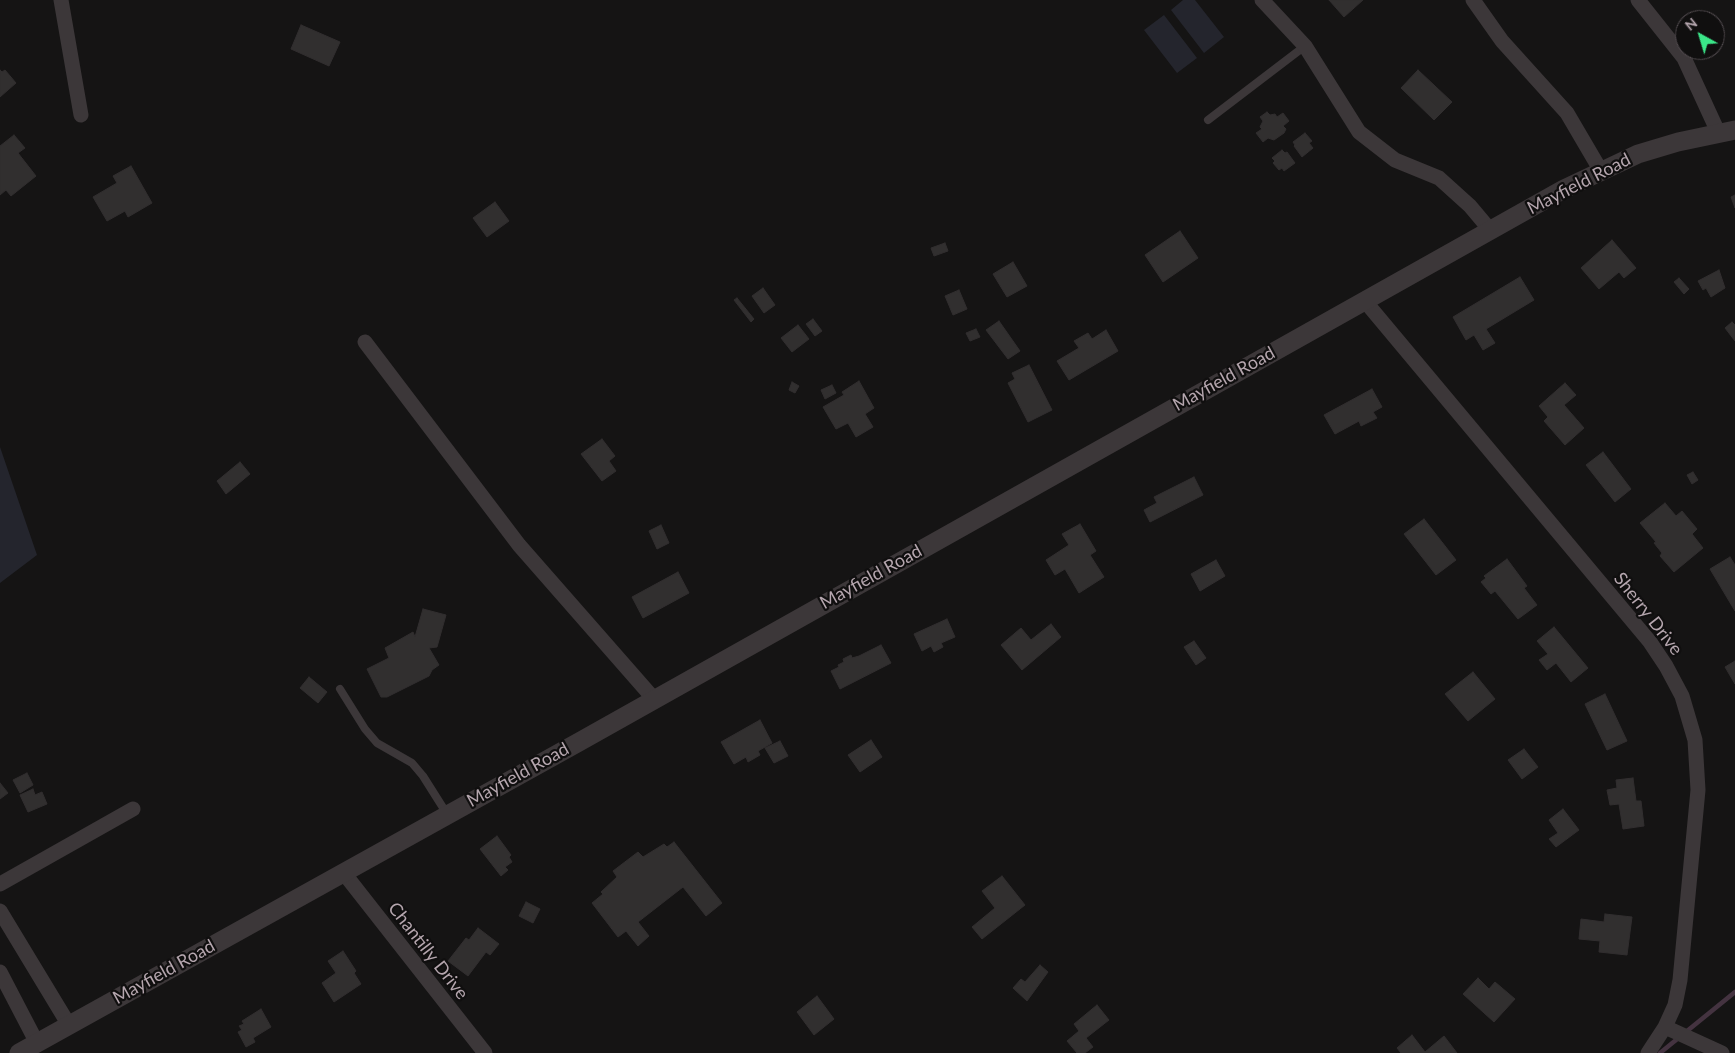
<!DOCTYPE html>
<html>
<head>
<meta charset="utf-8">
<style>
	body { margin:0 }
	#map { position:relative; width:1735px; height:1053px; overflow:hidden; background:#151414; font-family:Lato,sans-serif }
	canvas { display:block }
	.north { position:absolute; left:1675px; top:10px; width:50px; height:50px; box-sizing:border-box; background:#100f0f; border:1px solid #524b4f; border-radius:50%; rotate:321deg; font-size:14px; font-weight:700; line-height:20px; text-align:center; color:#b5a6ae }
	.north::after { content:''; display:block; margin:auto; width:18px; height:22px; background:#3be689; clip-path:polygon(50% 0,100% 100%,50% 72%,0 100%) }
</style>
</head>
<body>
<div id="map">
<canvas width="1735" height="1053"></canvas>
<div class="north">N</div>
</div>
<script>
const g = document.querySelector('canvas').getContext('2d');
g.lineJoin = 'round';
function fill(path, color) {
  g.fillStyle = color;
  g.fill(path, 'evenodd');
}
function toPath(rows) {
  const path = new Path2D();
  for (const r of rows) {
    path.moveTo(r[0], r[1]);
    for (let i = 2; i < r.length; i += 2) path.lineTo(r[i], r[i + 1]);
  }
  return path;
}
function strokePath(path, color, width, dash) {
  g.strokeStyle = color;
  g.lineWidth = width;
  g.lineCap = dash ? 'butt' : 'round';
  g.setLineDash(dash || []);
  g.stroke(path);
}
function write(font, color, halo, rows, align = 'center') {
  g.font = font + ' Lato,sans-serif';
  g.lineWidth = 4.5;
  g.setLineDash([]);
  g.textBaseline = 'middle';
  g.strokeStyle = halo;
  g.fillStyle = color;
  for (const [text, x, y, turn = 0] of rows) {
    g.save();
    g.translate(x, y);
    g.rotate((+turn || 0) * Math.PI / 180);
    g.textAlign = isNaN(turn) ? turn : align;
    if (halo) g.strokeText(text, 0, 0);
    g.fillText(text, 0, 0);
    g.restore();
  }
}
fill(toPath([
	[1183,0,1195,0,1224,37,1204,53,1171,10],
	[1164,15,1197,58,1177,73,1144,30],
	[0,447,37,555,0,583]
]), '#24252d');
strokePath(toPath([
	[1660,1053,1735,992]
]), '#443340', 4.5);
const building = toPath([
	[1329,0,1363,0,1344,17,1329,0],
	[301,25,340,42,329,66,291,49,301,25],
	[0,70,2,72,5,70,16,83,0,97,0,70],
	[1418,70,1452,102,1434,120,1401,88,1418,70],
	[1267,112,1270,115,1275,114,1277,117,1283,113,1289,121,1283,126,1286,129,1284,133,1274,140,1268,138,1263,142,1256,133,1262,129,1260,127,1263,121,1260,117,1267,112],
	[1305,133,1312,141,1309,143,1313,148,1302,157,1294,146,1295,145,1293,142,1305,133],
	[14,135,25,148,18,153,36,176,11,196,6,190,0,195,0,146,14,135],
	[1282,150,1285,153,1287,152,1295,163,1284,171,1282,168,1279,170,1273,163,1275,161,1272,158,1282,150],
	[131,166,152,203,128,217,125,211,107,221,93,197,117,183,113,176,131,166],
	[1735,195,1735,208,1731,197,1735,195],
	[495,202,509,221,487,237,473,218,495,202],
	[1180,231,1198,258,1163,282,1145,255,1180,231],
	[1612,240,1636,268,1624,278,1619,272,1599,289,1581,268,1612,240],
	[945,243,948,251,934,256,931,248,945,243],
	[1013,262,1027,286,1007,297,993,274,1013,262],
	[1719,270,1725,288,1711,297,1706,288,1703,290,1698,281,1719,270],
	[1520,277,1534,300,1486,329,1495,343,1483,350,1474,335,1466,340,1453,317,1520,277],
	[1679,278,1689,289,1684,294,1674,282,1679,278],
	[763,288,775,305,764,313,752,296,763,288],
	[959,290,967,309,953,315,945,296,959,290],
	[737,298,754,319,751,322,734,300,737,298],
	[813,319,822,331,815,336,806,324,813,319],
	[999,321,1020,351,1008,359,986,330,999,321],
	[1732,322,1735,325,1735,341,1725,328,1732,322],
	[798,325,809,339,792,352,781,338,798,325],
	[976,329,980,337,970,341,966,333,976,329],
	[1106,330,1118,351,1069,380,1057,361,1079,348,1074,341,1088,333,1092,339,1106,330],
	[1029,365,1052,410,1028,422,1008,383,1015,379,1012,373,1029,365],
	[859,381,874,408,865,414,873,427,856,437,848,423,836,429,823,407,844,395,842,392,859,381],
	[792,382,799,386,795,393,789,390,792,382],
	[1565,383,1576,395,1564,405,1584,428,1565,445,1544,421,1548,417,1539,406,1565,383],
	[832,385,836,393,825,399,821,390,832,385],
	[1372,389,1382,407,1373,412,1377,418,1361,426,1359,421,1335,434,1324,415,1372,389],
	[602,439,615,456,609,461,616,471,602,481,581,454,602,439],
	[1603,452,1631,489,1615,502,1586,465,1603,452],
	[240,462,250,474,226,494,217,481,240,462],
	[1693,472,1698,480,1692,484,1687,475,1693,472],
	[1194,477,1203,495,1150,522,1144,510,1157,503,1154,497,1194,477],
	[1665,503,1676,516,1682,511,1697,529,1692,534,1703,548,1674,572,1660,556,1662,553,1654,543,1656,542,1640,523,1665,503],
	[1424,519,1456,560,1436,575,1404,534,1424,519],
	[1080,524,1096,551,1090,555,1104,577,1079,593,1065,569,1055,575,1046,560,1069,545,1062,534,1080,524],
	[661,525,669,543,657,549,649,531,661,525],
	[1730,557,1735,565,1735,611,1710,569,1730,557],
	[1507,559,1527,586,1524,588,1537,605,1518,619,1495,591,1491,594,1481,582,1486,578,1484,576,1507,559],
	[1216,560,1225,576,1200,591,1191,574,1216,560],
	[678,572,689,593,643,618,632,597,678,572],
	[423,609,446,615,437,647,429,648,439,665,432,670,429,676,387,697,381,697,367,669,389,658,385,648,413,632,415,637,423,609],
	[947,619,955,637,941,643,943,647,934,652,931,646,922,651,914,634,947,619],
	[1051,624,1061,637,1022,670,1001,645,1021,628,1031,640,1051,624],
	[1554,627,1588,668,1571,682,1556,663,1547,670,1539,660,1548,654,1537,641,1554,627],
	[1194,641,1206,658,1196,665,1184,647,1194,641],
	[881,645,891,663,840,689,831,671,839,667,838,665,844,662,843,659,851,655,852,658,859,656,881,645],
	[1735,661,1735,684,1725,667,1735,661],
	[1473,672,1495,699,1468,721,1445,694,1473,672],
	[309,677,327,692,318,703,300,688,309,677],
	[1605,694,1627,741,1607,750,1585,704,1605,694],
	[760,720,772,743,758,751,760,755,748,762,746,757,734,764,721,742,760,720],
	[871,740,882,757,860,772,848,755,871,740],
	[780,741,788,756,774,763,765,748,780,741],
	[1524,749,1538,767,1522,779,1508,760,1524,749],
	[27,773,33,785,20,793,13,780,27,773],
	[1633,778,1636,801,1641,801,1644,826,1623,829,1619,804,1610,805,1607,790,1617,788,1616,780,1633,778],
	[0,783,8,793,0,799,0,783],
	[33,789,35,795,42,792,47,804,28,812,20,795,33,789],
	[1563,809,1579,830,1556,847,1549,839,1558,833,1549,820,1563,809],
	[497,836,511,855,509,857,512,862,505,867,508,870,501,876,480,849,497,836],
	[674,842,722,903,706,916,683,887,638,922,649,936,638,946,626,931,618,937,592,903,603,894,601,892,617,877,613,871,638,852,643,857,664,844,667,847,674,842],
	[1002,876,1025,905,982,939,972,927,995,908,982,891,1002,876],
	[526,902,540,909,533,923,519,916,526,902],
	[1605,914,1632,917,1627,955,1599,952,1600,941,1579,939,1581,919,1604,922,1605,914],
	[478,928,499,944,490,955,486,952,468,976,448,961,466,938,469,940,478,928],
	[343,951,356,971,354,973,361,984,334,1002,322,983,336,973,328,961,343,951],
	[1040,965,1048,972,1027,1001,1013,988,1021,979,1025,982,1040,965],
	[1478,978,1489,989,1495,982,1515,999,1494,1022,1463,994,1478,978],
	[817,996,834,1019,814,1035,797,1012,817,996],
	[1097,1005,1109,1020,1086,1038,1093,1047,1085,1053,1077,1053,1067,1041,1079,1031,1074,1024,1097,1005],
	[261,1009,271,1027,253,1038,255,1042,246,1047,238,1032,242,1030,239,1026,244,1024,242,1021,261,1009],
	[1412,1035,1425,1052,1444,1036,1457,1053,1401,1053,1397,1048,1412,1035]
]);
fill(building, '#312f2f');
strokePath(building, '#312e2f', 1);
strokePath(toPath([
	[1208,120,1305,46],
	[340,689,365,729,377,743,412,763,423,776,447,814]
]), '#3c3739', 8);
strokePath(toPath([
	[61,0,81,115],
	[1262,0,1305,46,1359,132,1395,160,1439,178,1470,206,1491,231],
	[1473,0,1502,41,1567,113,1601,171],
	[1638,0,1684,58,1718,132],
	[1364,300,1650,642,1666,666,1682,696,1695,740,1698,790,1680,980,1675,1005,1665,1027,1648,1053],
	[365,342,519,545,654,699],
	[343,872,485,1053],
	[0,884,133,809],
	[0,911,69,1025],
	[0,972,37,1043],
	[1665,1027,1722,1053]
]), '#3c3739', 15);
strokePath(toPath([
	[19,1053,579,742,1564,189,1638,154,1678,142,1735,130]
]), '#3c3739', 19);
write('18px', '#b5a6ae', '#100f0f', [
	["Mayfield Road",1579,184,-27],
	["Mayfield Road",1224,379,-29],
	["Mayfield Road",871,577,-29],
	["Sherry Drive",1648,614,52],
	["Mayfield Road",518,775,-29],
	["Chantilly Drive",428,951,52],
	["Mayfield Road",164,972,-29]
]);
</script>
</body>
</html>
